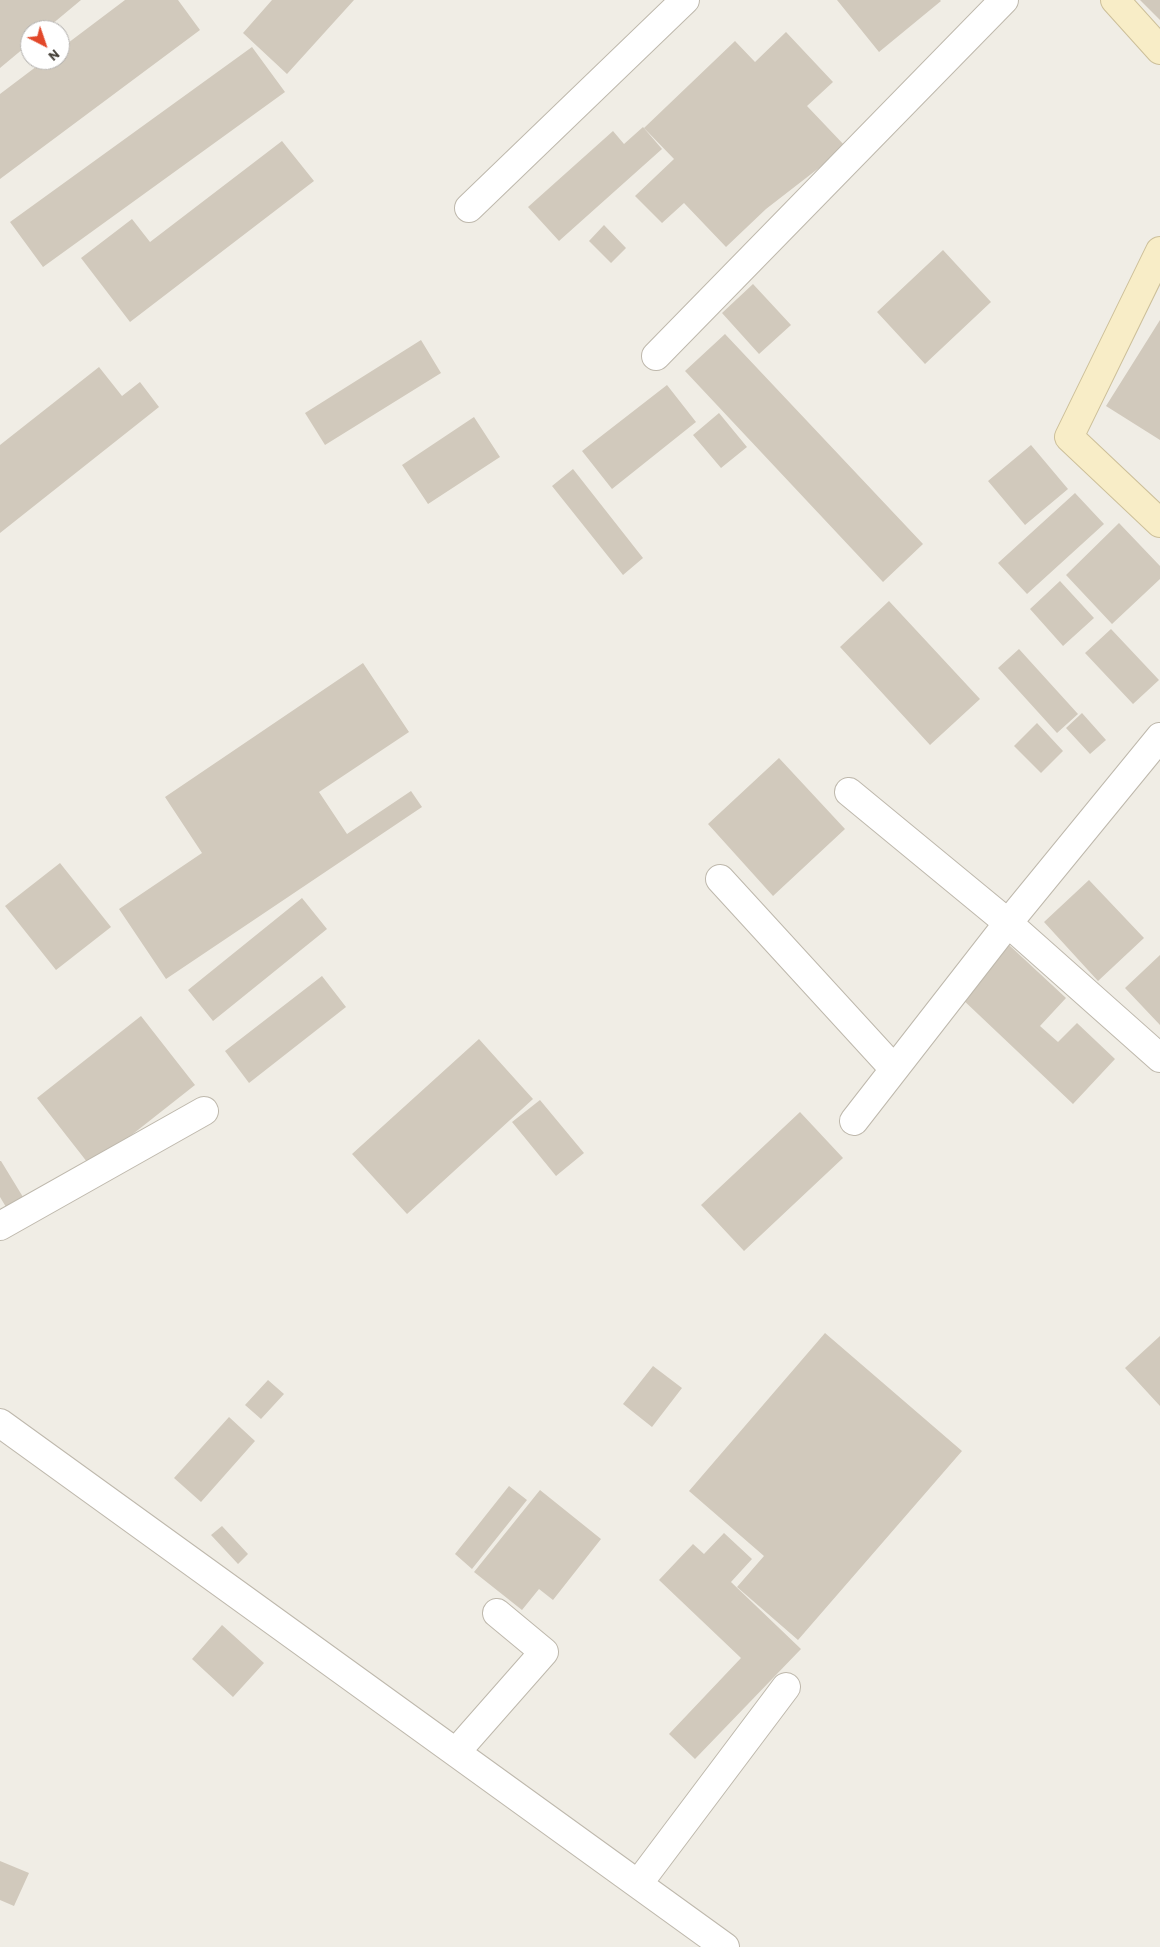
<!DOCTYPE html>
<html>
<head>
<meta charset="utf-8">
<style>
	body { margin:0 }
	#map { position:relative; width:1160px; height:1947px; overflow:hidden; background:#f0ede5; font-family:Barlow,sans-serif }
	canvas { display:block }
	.north { position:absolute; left:20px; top:20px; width:50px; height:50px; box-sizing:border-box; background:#fff; border:1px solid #b3b1ae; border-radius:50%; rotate:139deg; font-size:14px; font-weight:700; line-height:20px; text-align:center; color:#423d35 }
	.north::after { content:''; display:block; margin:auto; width:18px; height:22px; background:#e2482a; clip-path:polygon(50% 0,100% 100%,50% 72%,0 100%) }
</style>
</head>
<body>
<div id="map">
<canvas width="1160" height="1947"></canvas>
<div class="north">N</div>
</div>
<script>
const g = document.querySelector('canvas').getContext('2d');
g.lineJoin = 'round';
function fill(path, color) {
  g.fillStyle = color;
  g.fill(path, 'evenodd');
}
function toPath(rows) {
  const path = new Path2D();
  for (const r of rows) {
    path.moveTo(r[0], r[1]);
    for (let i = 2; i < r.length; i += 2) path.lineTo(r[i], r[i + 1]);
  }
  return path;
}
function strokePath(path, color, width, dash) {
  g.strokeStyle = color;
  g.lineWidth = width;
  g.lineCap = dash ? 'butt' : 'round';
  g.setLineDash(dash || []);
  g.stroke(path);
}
fill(toPath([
	[0,0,81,0,45,30,30,30,30,43,0,68],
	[125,0,178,0,200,30,0,179,0,94,45,60,60,60,60,49],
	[272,0,354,0,287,74,243,33],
	[837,0,940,0,941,1,879,52],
	[1140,0,1160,0,1160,20],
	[786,32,833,82,807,106,846,147,766,209,726,247,684,203,662,223,635,196,674,159,644,128,735,41,755,62],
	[252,47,285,92,43,267,10,222],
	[643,127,662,149,559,241,528,207,613,131,624,144],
	[282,141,314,181,130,322,81,258,132,219,150,242],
	[604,225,626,248,611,263,589,241],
	[943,250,991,302,925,364,877,312],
	[753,284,791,325,759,354,722,313],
	[1160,320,1160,440,1106,406],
	[725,334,923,544,883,582,685,371],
	[421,340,441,373,325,445,305,413],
	[99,367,122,396,140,382,159,407,0,533,0,445],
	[667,385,696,422,612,489,582,451],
	[719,413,747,447,721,468,693,435],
	[474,417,500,457,428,504,402,465],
	[1031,445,1068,489,1025,525,988,481],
	[573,469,643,558,623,575,552,486],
	[1075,493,1104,524,1027,594,998,563],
	[1119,523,1160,566,1160,579,1112,624,1066,575],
	[1060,581,1094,618,1063,646,1030,609],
	[889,601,980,699,930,745,840,647],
	[1111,629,1159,680,1133,704,1085,653],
	[1019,649,1078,714,1057,733,998,668],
	[363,663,409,732,319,792,347,834,411,791,422,807,166,979,119,909,202,853,165,797],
	[1082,713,1106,740,1090,754,1066,728],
	[1037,723,1063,751,1041,773,1014,746],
	[779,758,845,829,773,896,708,824],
	[60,863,111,927,56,970,5,906],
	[1089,880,1144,938,1098,981,1044,922],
	[302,898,327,929,213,1021,188,990],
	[1009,945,1066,998,1040,1026,1058,1042,1077,1023,1115,1059,1073,1104,960,997],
	[1160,955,1160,1025,1125,988],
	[322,976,346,1007,249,1083,225,1051],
	[141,1016,195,1085,91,1167,37,1098],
	[479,1039,533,1099,407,1214,352,1154],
	[540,1100,584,1153,556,1176,512,1122],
	[800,1112,843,1158,744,1251,701,1205],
	[0,1161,1,1161,23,1197,6,1207,0,1197],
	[825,1333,962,1451,798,1640,737,1587,764,1556,689,1491],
	[1160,1336,1160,1406,1125,1368],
	[653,1366,682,1388,652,1427,623,1404],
	[268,1380,284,1394,261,1419,245,1405],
	[229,1417,255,1441,201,1502,174,1478],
	[509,1486,527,1500,472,1569,455,1554],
	[540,1490,601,1539,553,1600,539,1589,522,1610,474,1572],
	[222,1526,248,1554,238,1564,211,1535],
	[724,1533,752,1559,731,1582,801,1649,695,1759,669,1734,741,1658,659,1580,693,1544,704,1554],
	[222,1625,264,1663,233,1697,192,1659],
	[0,1861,29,1873,14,1906,0,1900]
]), '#d1c9bc');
const street = toPath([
	[469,208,685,0],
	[656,356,1004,0],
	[1160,737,1008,923,1160,1058],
	[849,792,1008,923,854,1121],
	[720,879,894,1069],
	[0,1226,204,1111],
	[0,1423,725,1947],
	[456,1752,544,1652,497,1613],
	[638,1884,786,1687]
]);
const secondary = toPath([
	[1115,0,1160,50],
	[1160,251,1069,437,1160,523]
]);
strokePath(street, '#beb8ac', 30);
strokePath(secondary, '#ccbf99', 30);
strokePath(street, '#fff', 28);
strokePath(secondary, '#f8edc7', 28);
</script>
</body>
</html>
